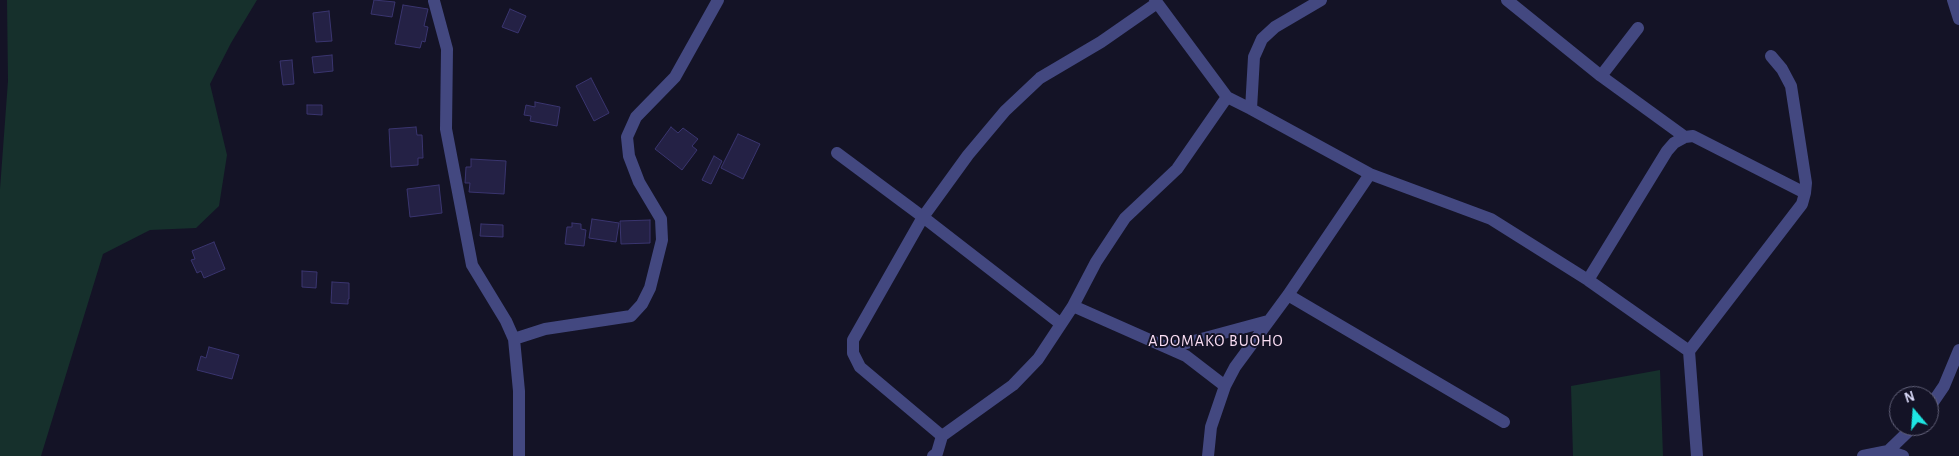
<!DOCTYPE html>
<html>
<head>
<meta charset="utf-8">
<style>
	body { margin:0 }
	#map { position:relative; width:1959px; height:456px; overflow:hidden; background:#141326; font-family:"Alegreya Sans",sans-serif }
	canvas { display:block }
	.north { position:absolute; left:1889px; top:386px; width:50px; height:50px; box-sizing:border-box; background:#141326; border:1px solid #64637b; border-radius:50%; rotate:342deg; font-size:14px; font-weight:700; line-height:20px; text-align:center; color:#dcdcfb }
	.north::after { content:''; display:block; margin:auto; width:18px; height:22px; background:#1ee5e2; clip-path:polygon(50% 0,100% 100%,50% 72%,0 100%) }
</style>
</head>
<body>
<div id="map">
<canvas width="1959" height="456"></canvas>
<div class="north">N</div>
</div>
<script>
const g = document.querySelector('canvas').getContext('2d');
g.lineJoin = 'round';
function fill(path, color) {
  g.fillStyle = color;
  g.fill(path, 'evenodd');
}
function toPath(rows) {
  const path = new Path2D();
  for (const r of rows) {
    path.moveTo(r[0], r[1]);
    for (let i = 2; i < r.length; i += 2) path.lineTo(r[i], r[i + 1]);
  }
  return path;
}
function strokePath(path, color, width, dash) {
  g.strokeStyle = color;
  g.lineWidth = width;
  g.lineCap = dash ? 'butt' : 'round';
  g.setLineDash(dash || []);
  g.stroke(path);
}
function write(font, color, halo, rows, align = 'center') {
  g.font = font + ' "Alegreya Sans",sans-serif';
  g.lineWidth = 4;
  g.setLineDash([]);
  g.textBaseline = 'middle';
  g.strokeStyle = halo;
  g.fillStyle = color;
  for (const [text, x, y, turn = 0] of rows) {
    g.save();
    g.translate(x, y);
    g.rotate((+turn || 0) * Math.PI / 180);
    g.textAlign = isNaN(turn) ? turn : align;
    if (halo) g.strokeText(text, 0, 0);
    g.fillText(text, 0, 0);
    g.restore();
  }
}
fill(toPath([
	[7,0,257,0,231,43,210,84,227,155,219,206,196,228,150,230,103,254,41,456,0,456,0,189,8,81],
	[1660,370,1663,456,1573,456,1571,386]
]), '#16302c');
const building = toPath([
	[374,0,395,2,392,17,371,14,374,0],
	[403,5,428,9,424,26,428,27,425,42,422,41,420,48,395,44,403,5],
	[510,9,526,16,518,33,502,27,510,9],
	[329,11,332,41,316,42,313,13,329,11],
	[332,55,333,71,314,73,312,57,332,55],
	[292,60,294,84,283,85,280,61,292,60],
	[591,78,609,113,594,121,576,86,591,78],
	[535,102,560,107,557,126,530,121,531,116,524,115,526,105,535,107,535,102],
	[307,105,322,105,322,115,307,114,307,105],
	[416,127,417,135,422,135,423,158,418,158,418,165,391,167,389,129,416,127],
	[671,127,678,133,683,128,698,139,692,146,697,150,682,170,655,149,671,127],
	[738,134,760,144,743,179,721,168,738,134],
	[714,156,722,161,711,184,702,180,714,156],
	[471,159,506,161,504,194,469,192,470,183,465,183,466,167,471,167,471,159],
	[439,185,442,213,410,217,407,189,439,185],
	[592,219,619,223,616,242,589,238,592,219],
	[650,220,650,243,621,244,620,221,650,220],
	[572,223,581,224,581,229,586,230,584,246,565,244,567,227,572,227,572,223],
	[481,224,503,225,503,237,480,236,481,224],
	[214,242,225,269,204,278,201,271,197,273,191,260,195,259,192,251,214,242],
	[302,271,317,272,316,288,302,287,302,271],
	[332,282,349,283,349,299,348,299,348,304,331,303,332,282],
	[209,347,239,355,232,379,197,370,201,356,206,358,209,347]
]);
fill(building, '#242145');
strokePath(building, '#3a356f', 1);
strokePath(toPath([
	[1155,0,1227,97,1251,109,1370,174,1491,219,1588,280,1689,351,1697,456],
	[1507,0,1601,76,1685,137],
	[1953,0,1959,19],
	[434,1,447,49,446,129,472,265,506,321,514,339,519,391,519,456],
	[1601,76,1638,28],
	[1251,109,1254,57,1262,39,1275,27,1321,0],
	[837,153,923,217,1061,324],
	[1588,280,1667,151,1674,143,1685,137,1693,136,1805,193],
	[1288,295,1504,422],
	[1073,306,1186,356,1225,386],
	[514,339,545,329,631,316,642,304,650,288,662,240,661,219,639,182,629,156,627,137,636,117,675,77,718,0],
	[1168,348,1268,321],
	[1689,351,1802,204,1805,193,1806,183,1791,86,1782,69,1771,56],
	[1929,408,1944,386,1959,350],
	[942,436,860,367,853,353,853,340,923,217,968,155,1005,111,1040,78,1101,42,1157,3],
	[1888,451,1903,456],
	[933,456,937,453,942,436,1013,385,1038,359,1073,306,1096,262,1125,218,1177,169,1227,97],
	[1208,456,1211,427,1225,386,1235,367,1288,295,1370,174],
	[1863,456,1888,451,1914,426]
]), '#434880', 12);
g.letterSpacing = '1px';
write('16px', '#fbdef4', '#141326', [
	["ADOMAKO BUOHO",1216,341]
]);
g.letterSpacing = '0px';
</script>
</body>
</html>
